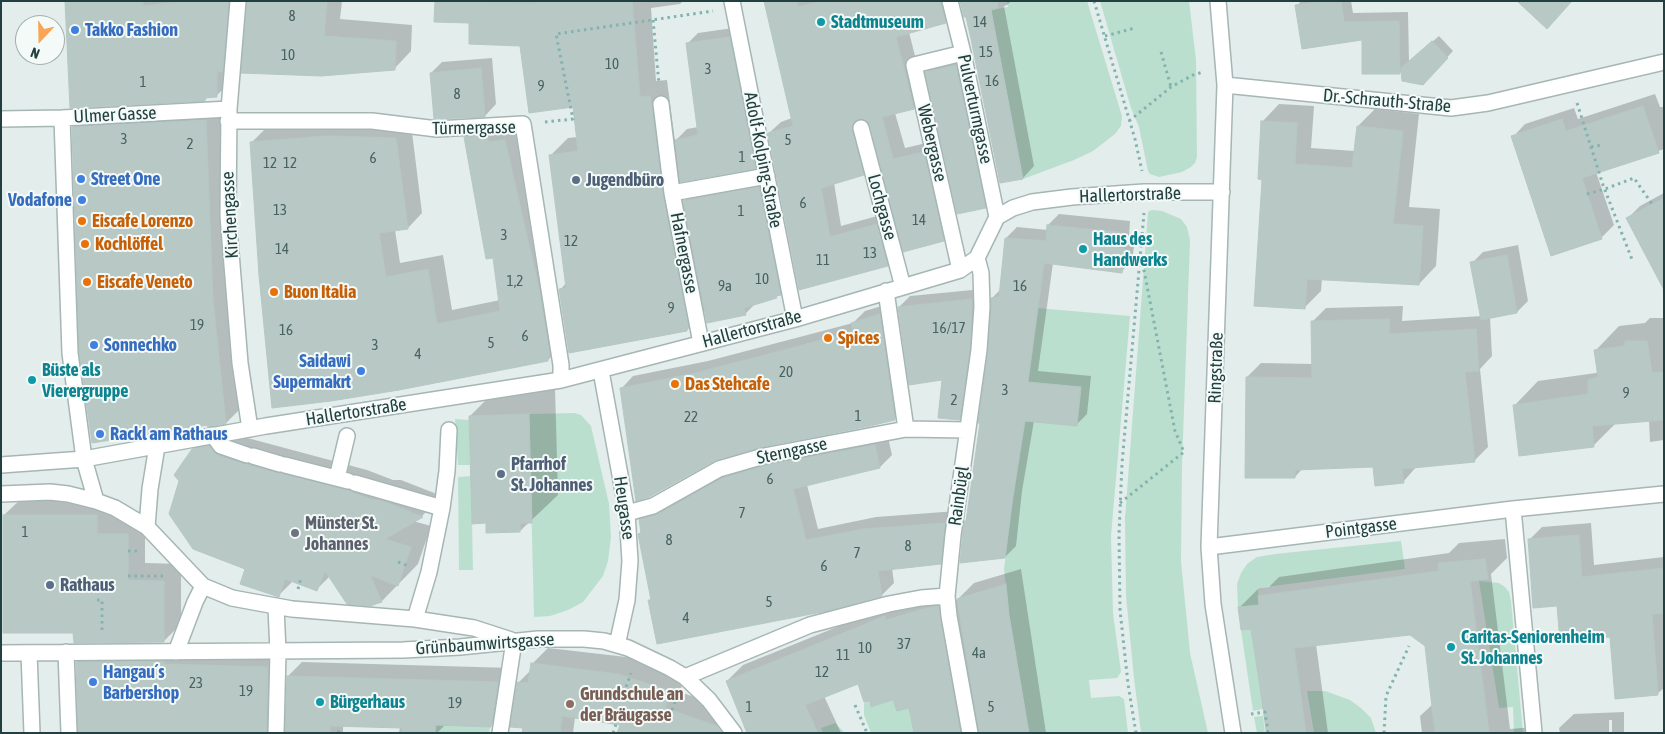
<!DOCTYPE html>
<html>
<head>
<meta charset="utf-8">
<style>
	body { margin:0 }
	#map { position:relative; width:1665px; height:734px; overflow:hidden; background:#e3edeb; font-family:"Asap Condensed",sans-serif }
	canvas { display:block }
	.frame { position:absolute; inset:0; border:2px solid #21403f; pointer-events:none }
	.north { position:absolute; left:15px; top:15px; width:50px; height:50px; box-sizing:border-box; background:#f4faf8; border:1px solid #a0b0ae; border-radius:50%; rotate:201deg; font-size:14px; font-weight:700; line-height:20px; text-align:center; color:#21403f }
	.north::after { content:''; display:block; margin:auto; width:18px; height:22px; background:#f8a556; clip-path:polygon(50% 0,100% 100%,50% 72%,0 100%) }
</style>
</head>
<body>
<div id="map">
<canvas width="1665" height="734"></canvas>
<div class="frame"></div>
<div class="north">N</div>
</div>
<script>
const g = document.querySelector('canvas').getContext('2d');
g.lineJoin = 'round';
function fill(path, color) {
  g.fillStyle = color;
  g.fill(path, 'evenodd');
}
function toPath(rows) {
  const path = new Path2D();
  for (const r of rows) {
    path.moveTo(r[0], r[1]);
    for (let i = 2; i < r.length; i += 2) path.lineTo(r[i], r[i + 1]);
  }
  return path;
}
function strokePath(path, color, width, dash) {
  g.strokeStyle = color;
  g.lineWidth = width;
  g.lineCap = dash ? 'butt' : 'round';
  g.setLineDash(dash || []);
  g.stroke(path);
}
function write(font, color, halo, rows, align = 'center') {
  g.font = font + ' "Asap Condensed",sans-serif';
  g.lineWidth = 4;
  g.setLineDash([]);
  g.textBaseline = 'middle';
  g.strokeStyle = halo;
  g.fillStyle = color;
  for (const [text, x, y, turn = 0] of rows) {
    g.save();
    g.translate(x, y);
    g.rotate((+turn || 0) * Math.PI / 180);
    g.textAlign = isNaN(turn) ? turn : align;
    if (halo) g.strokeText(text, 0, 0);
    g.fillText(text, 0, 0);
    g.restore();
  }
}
fill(toPath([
	[1007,1,1087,1,1122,116,1121,126,1115,134,1093,151,1074,160,1023,179,991,10,1008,7],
	[1100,1,1189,1,1196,60,1197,157,1195,163,1191,167,1182,172,1159,177,1150,174,1148,171,1139,127,1131,108],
	[1153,210,1162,211,1181,219,1187,227,1190,240,1182,466,1181,561,1190,653,1208,733,1141,733,1134,678,1126,596,1125,518,1148,213,1149,211],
	[1037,308,1130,316,1111,536,1113,613,1121,672,1117,678,1089,680,1091,698,1119,696,1124,699,1128,733,1029,733,1009,615,1004,569],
	[575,413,581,415,591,426,609,504,611,537,608,561,603,576,583,602,568,610,550,616,534,617,529,414],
	[455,419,469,420,470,465,458,465],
	[471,476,473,570,459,570,458,477],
	[1401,541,1405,569,1258,588,1259,605,1238,607,1237,584,1241,573,1247,564,1257,557,1275,554],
	[1479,581,1499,583,1505,587,1509,592,1511,601,1523,733,1514,733,1513,707,1499,708],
	[1251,629,1263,709,1253,711,1241,630],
	[1307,691,1325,691,1350,700,1362,709,1371,718,1376,733,1314,733],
	[893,700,909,708,914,733,871,733,864,715,864,703,870,701,872,707],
	[1263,716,1265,733,1257,733,1254,717],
	[835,723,845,733,823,733,821,728],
	[435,725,490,727,489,733,435,733]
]), '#bbdfce');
fill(toPath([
	[66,1,244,1,234,79,216,96,208,96,205,100],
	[249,1,342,1,340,19,412,25,411,51,394,69],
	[436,1,683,1,680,4,651,8,656,81,667,80,675,141,687,129,698,127,688,43,698,33,740,27,766,157,755,167,680,181,684,201,698,188,772,174,793,280,776,297,756,303,745,314,706,311,687,330,560,290,566,283,551,155,568,138,578,137,574,106,521,45,471,22],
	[766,1,955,1,957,10,945,21,909,32,925,96,914,108,895,113,905,148,935,141,955,228,943,240,871,125,863,116,875,162,863,174,834,183,841,226,888,213,899,253,887,265,800,288,769,133,781,122,792,118],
	[960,1,1011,1,1007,5,1004,6,1034,166,1023,178,967,15],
	[1301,1,1351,1,1353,13,1408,12,1409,62,1439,36,1453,51,1428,78,1402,70,1400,73,1363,38,1297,6],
	[967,54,996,196,985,207,927,72,938,61],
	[492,58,496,104,485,116,435,118,431,73,442,62],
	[1655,94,1660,107,1664,107,1664,149,1596,172,1614,225,1601,238,1513,137,1525,124,1574,108,1578,119],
	[1279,104,1314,106,1311,148,1355,151,1358,126,1375,109,1419,114,1409,207,1440,209,1436,266,1419,284,1322,278,1321,291,1304,308,1263,178,1262,122],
	[220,106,226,285,240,409,226,423,73,127,87,113],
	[480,123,519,126,562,345,548,360,399,389,251,143,266,128,411,124,422,213,408,228,395,230,400,263,443,255,452,310,500,300,494,256,466,137],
	[1664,193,1664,254,1628,218,1640,206],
	[1059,214,1130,221,1129,238,1135,239,1132,261,1121,272,1053,263,1038,371,1091,376,1087,414,1076,425,1034,421,1022,491,1016,546,1005,557,968,520,990,351,992,298,1001,289,1006,238,1017,227,1048,230,1048,225],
	[1518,245,1528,301,1517,312,1490,317,1492,356,1480,369,1488,447,1474,461,1417,466,1403,482,1374,465,1303,468,1295,477,1247,377,1261,363,1313,364,1312,322,1326,308,1403,306,1402,321,1482,316,1472,263,1483,252],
	[983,289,970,408,959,419,944,379,899,307,910,296],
	[892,303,907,406,895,418,621,389,633,376,708,361,853,323,865,311],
	[1650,318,1664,318,1664,440,1650,442,1649,420,1616,423,1593,446,1514,406,1538,381,1596,373,1599,370,1596,350,1619,326,1645,323],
	[555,388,558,495,520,531,487,522,470,416,497,389],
	[214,429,367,470,393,480,401,480,442,496,422,516,413,521,431,526,418,564,382,601,370,605,330,576,316,590,293,581,279,595,247,569,193,450],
	[887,433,892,455,880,467,807,485,818,529,876,517,957,511,953,551,940,563,892,568,894,583,882,595,649,601,652,598,639,534,642,531,641,520,653,507,736,466],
	[22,498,114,498,114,517,145,517,145,563,181,564,181,624,164,641,75,632,4,515],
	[1591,523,1594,565,1664,557,1664,688,1657,694,1612,635,1559,604,1530,539,1542,527],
	[1505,539,1507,558,1491,574,1510,729,1534,727,1535,733,1422,733,1420,716,1433,704,1426,645,1411,633,1316,644,1328,733,1266,733,1252,627,1239,608,1259,588,1269,587,1279,577,1449,553,1459,543],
	[1021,569,1046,733,916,733,909,707,894,698,871,700,858,683,824,696,841,733,748,733,727,681,743,665,901,601,954,591,956,601,974,583],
	[91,648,282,653,282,724,287,727,288,676,302,662,512,668,505,711,491,725,446,724,437,733,399,733,400,727,343,726,343,733,80,733,77,662],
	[548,648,635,658,685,675,680,692,723,707,714,733,622,724,575,717,573,733,523,733,524,726,518,683,531,670,532,664],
	[1624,712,1624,733,1612,733,1612,720,1609,720,1609,733,1560,733,1559,728,1574,714]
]), '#0003');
const building = toPath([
	[65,1,143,1,143,6,186,1,229,1,223,72,217,71,217,97,205,98,205,101,70,108,65,1],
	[247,1,327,1,324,36,396,41,395,70,321,76,241,73,247,1],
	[435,1,535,3,535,1,632,1,640,97,650,96,663,195,689,328,687,328,687,331,569,353,559,289,566,288,549,155,578,151,573,107,529,113,520,46,469,44,469,23,434,22,435,1],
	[764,1,797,1,798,7,824,1,941,1,946,23,896,37,914,109,882,117,893,159,924,152,944,241,903,252,870,126,864,119,858,119,852,125,852,130,864,175,821,188,830,237,877,224,888,266,799,290,768,133,793,126,764,1],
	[960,1,997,1,998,8,991,10,1023,179,1000,183,971,39,966,17,964,17,960,1],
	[1323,1,1341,1,1344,22,1399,21,1400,74,1362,74,1362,40,1302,49,1295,5,1323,1],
	[1517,1,1572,1,1547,29,1517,1],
	[730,37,756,169,680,182,675,140,698,135,686,43,730,37],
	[1432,41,1448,58,1423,85,1402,81,1401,68,1432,41],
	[956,65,986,208,957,214,925,72,956,65],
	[481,68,485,117,434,119,430,73,481,68],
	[1643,106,1659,153,1582,178,1602,239,1551,256,1511,136,1562,119,1566,131,1643,106],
	[206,120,213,300,226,424,207,427,208,425,92,443,79,352,72,127,206,120],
	[1261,121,1297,123,1295,164,1352,168,1357,126,1403,131,1393,224,1423,226,1419,285,1307,279,1305,309,1254,306,1262,180,1258,179,1261,121],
	[487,135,488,142,505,140,539,289,550,356,548,357,548,361,399,390,331,401,272,408,259,275,250,142,326,136,396,138,408,229,379,233,386,277,428,269,437,324,500,311,493,258,486,259,464,137,487,135],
	[759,187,781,295,776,296,777,298,744,308,746,315,707,323,683,201,759,187],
	[1664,198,1664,290,1626,218,1664,198],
	[1047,225,1119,232,1119,248,1125,249,1122,273,1044,263,1028,382,1081,387,1077,426,1025,421,1012,503,1005,558,960,563,964,521,966,521,980,423,978,423,988,351,991,298,999,297,1005,238,1046,241,1047,225],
	[1507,255,1517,313,1481,320,1470,262,1507,255],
	[972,299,970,349,960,420,938,418,942,380,909,385,898,307,972,299],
	[880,314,895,420,870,426,762,447,716,460,649,497,636,501,620,388,695,373,853,332,851,323,880,314],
	[1390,319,1389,334,1476,329,1479,371,1465,372,1475,462,1402,469,1404,483,1375,486,1373,467,1295,470,1295,478,1245,478,1246,377,1312,378,1311,321,1390,319],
	[1625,341,1647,341,1652,373,1664,372,1664,420,1592,426,1594,447,1519,456,1513,405,1588,394,1588,380,1598,377,1594,350,1625,346,1625,341],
	[529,414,532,523,520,523,520,532,486,533,486,523,472,524,469,416,529,414],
	[875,445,880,468,793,489,806,540,863,529,945,523,941,564,878,571,882,596,827,611,657,644,648,600,651,600,638,534,641,533,639,519,658,514,723,478,766,465,875,445],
	[209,446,217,455,244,464,346,490,372,500,380,500,423,517,385,539,411,547,398,586,370,575,382,602,370,606,347,604,325,571,317,591,285,579,279,597,240,584,245,569,193,549,169,514,179,481,174,475,192,449,209,446],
	[3,515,97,515,97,534,128,534,128,580,164,581,164,642,74,643,73,633,3,633,3,515],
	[1579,535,1582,577,1664,568,1664,613,1652,614,1658,695,1615,699,1610,637,1560,641,1557,606,1533,608,1528,539,1579,535],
	[1485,559,1488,579,1470,581,1489,733,1435,733,1425,646,1410,635,1294,648,1306,733,1267,733,1251,629,1241,630,1238,607,1259,605,1258,596,1439,571,1438,563,1485,559],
	[1006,584,1009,615,1029,733,979,733,957,599,1006,584],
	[939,606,960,733,914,733,909,708,897,711,893,700,871,707,870,701,864,702,858,684,805,705,818,733,747,733,726,681,885,616,886,620,930,607,939,606],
	[164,661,164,664,268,667,267,733,78,733,76,662,164,661],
	[531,663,618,674,670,691,665,708,717,726,722,733,617,733,620,725,562,716,560,733,522,733,523,728,510,727,517,682,528,683,531,663],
	[287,676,321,677,498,682,491,727,436,725,435,733,402,733,402,728,330,726,330,733,285,733,287,676]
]);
fill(building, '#b8c8c5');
strokePath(building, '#b5c7c4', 1);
const minor = toPath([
	[238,1,229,109,228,216,240,363,250,429],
	[732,1,795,319],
	[950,1,963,53,997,217],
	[1218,1,1225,85,1209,547,1213,604,1233,733],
	[1225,85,1451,108,1488,103,1664,62],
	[661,104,672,193,701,343],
	[62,118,70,353,84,459,96,501],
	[1,119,62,118,229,109],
	[228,121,372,121,437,129,523,124,561,365,561,380],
	[861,128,903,287],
	[672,193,767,176],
	[960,270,914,65,963,53],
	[886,291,906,429],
	[601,371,627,513,630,561,627,600,617,645],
	[213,435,221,446,247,455],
	[253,456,280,464],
	[1,465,84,459,266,426,561,380,795,319,960,270,977,258,997,217,1013,208,1032,202,1072,197,1144,192,1222,192],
	[285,465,348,481],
	[337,478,347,436],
	[355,483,442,508],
	[1,494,50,492,68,494,96,501,115,508,147,527,203,586,232,598,292,609,415,619,474,628,511,640],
	[1513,509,1534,733],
	[627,513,653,506,719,469,764,456,906,429,967,430],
	[147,527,150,489,157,446],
	[1209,547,1513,509,1664,494],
	[276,607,278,652,276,733],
	[415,619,429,572,442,508,447,471,449,430],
	[66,652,69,733],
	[176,652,195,602,203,586],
	[1,653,403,650,460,647,538,639,584,639,604,641,628,648,670,668,685,677,709,700,734,733],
	[29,653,32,733],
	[685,677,810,625,889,604,921,598,947,596],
	[500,733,514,641],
	[970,733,949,616,947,596,953,535,979,350,982,307,981,273,977,258]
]);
strokePath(minor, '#a5b6b4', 18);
strokePath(toPath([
	[1094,1,1135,139,1142,171],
	[653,20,659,84],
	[1105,36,1135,28],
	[1161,52,1171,87],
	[1577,103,1603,185,1633,262],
	[1129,121,1171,87,1193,75,1203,72],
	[545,122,573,119,556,34,713,11],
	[1591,147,1602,145],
	[1587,194,1605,189,1634,178,1652,204],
	[1120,503,1184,452,1175,431,1142,260],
	[128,551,140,551],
	[398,562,409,566],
	[128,576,163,576],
	[298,589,301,578],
	[97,600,102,600,102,632],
	[624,693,631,673],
	[855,705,867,733],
	[672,710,677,697],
	[1251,714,1265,712,1268,733],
	[338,733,339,730],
	[613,733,616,724],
	[1136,733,1128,684,1120,610,1119,534,1122,464,1144,213],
	[1384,733,1386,696,1409,646]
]), '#82b3af', 3, [2.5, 4]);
strokePath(minor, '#fff', 15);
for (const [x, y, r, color] of [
	[821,22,5,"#0f9aa8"],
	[75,30,5,"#3f7fe0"],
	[81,179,5,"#3f7fe0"],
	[576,180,5,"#5c6f8a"],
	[82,200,5,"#3f7fe0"],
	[82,221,5,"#e8710a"],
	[85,244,5,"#e8710a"],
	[1083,249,5,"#0f9aa8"],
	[87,282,5,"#e8710a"],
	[274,292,5,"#e8710a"],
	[828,338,5,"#e8710a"],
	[94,345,5,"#3f7fe0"],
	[361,371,5,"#3f7fe0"],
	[32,380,5,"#0f9aa8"],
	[675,384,5,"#e8710a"],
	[100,434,5,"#3f7fe0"],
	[501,474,5,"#5c6f8a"],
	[295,533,5,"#6b7280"],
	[50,585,5,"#5c6f8a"],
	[1451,647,5,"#0f9aa8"],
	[93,682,5,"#3f7fe0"],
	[320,702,5,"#0f9aa8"],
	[570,704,5,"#8d6e63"]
]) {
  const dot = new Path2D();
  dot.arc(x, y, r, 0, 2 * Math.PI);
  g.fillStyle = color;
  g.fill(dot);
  strokePath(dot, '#f4faf8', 2);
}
write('15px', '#476260', null, [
	["8",292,16],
	["14",980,22],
	["15",986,52],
	["10",288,55],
	["10",612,64],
	["3",708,69],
	["16",992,81],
	["1",143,82],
	["9",541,86],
	["8",457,94],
	["3",124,139],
	["5",788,140],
	["2",190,144],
	["1",742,157],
	["6",373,158],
	["12",270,163],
	["12",290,163],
	["6",803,203],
	["13",280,210],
	["1",741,211],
	["14",919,220],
	["3",504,235],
	["12",571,241],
	["14",282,249],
	["13",870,253],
	["11",823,260],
	["10",762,279],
	["1,2",515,281],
	["9a",725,286],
	["16",1020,286],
	["9",671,308],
	["19",197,325],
	["16/17",949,328],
	["16",286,330],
	["6",525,336],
	["5",491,343],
	["3",375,345],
	["4",418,354],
	["20",786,372],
	["3",1005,390],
	["9",1626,393],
	["2",954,400],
	["1",858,416],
	["22",691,417],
	["6",770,479],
	["7",742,513],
	["1",25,532],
	["8",669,540],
	["8",908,546],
	["7",857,553],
	["6",824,566],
	["5",769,602],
	["4",686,618],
	["37",904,644],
	["10",865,648],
	["4a",979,653],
	["11",843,655],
	["12",822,672],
	["23",196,683],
	["19",246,691],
	["19",455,703],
	["1",749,707],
	["5",991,707]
]);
write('bold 18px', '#0d838f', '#f4faf8', [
	["Stadtmuseum",831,22],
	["Haus des",1093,239],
	["Handwerks",1093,260],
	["Büste als",42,370],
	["Vierergruppe",42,391],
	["Caritas-Seniorenheim",1461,637],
	["St. Johannes",1461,658],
	["Bürgerhaus",330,702]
], 'left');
write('bold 18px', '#366cbe', '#f4faf8', [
	["Takko Fashion",85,30],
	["Street One",91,179],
	["Vodafone",72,200,"right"],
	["Sonnechko",104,345],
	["Saidawi",351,361,"right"],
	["Supermakrt",351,382,"right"],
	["Rackl am Rathaus",110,434],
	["Hangau´s",103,672],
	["Barbershop",103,693]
], 'left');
write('18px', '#21403f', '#f4faf8', [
	["Dr.-Schrauth-Straße",1387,101,5],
	["Pulverturmgasse",975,109,78],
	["Ulmer Gasse",115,115,-3],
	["Türmergasse",474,128,-1],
	["Webergasse",932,143,77],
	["Adolf-Kolping-Straße",763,160,79],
	["Hallertorstraße",1130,195,-2],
	["Lochgasse",882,207,75],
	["Kirchengasse",230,215,-93],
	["Hafnergasse",684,253,79],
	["Hallertorstraße",752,329,-15],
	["Ringstraße",1216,368,-88],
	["Hallertorstraße",356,412,-9],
	["Sterngasse",792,451,-12],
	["Rainbügl",959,496,-82],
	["Heugasse",624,508,82],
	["Pointgasse",1361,528,-7],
	["Grünbaumwirtsgasse",485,644,-4]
]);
write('bold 18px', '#4e5e75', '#f4faf8', [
	["Jugendbüro",586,180],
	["Pfarrhof",511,464],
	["St. Johannes",511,485],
	["Rathaus",60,585]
], 'left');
write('bold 18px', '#c56008', '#f4faf8', [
	["Eiscafe Lorenzo",92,221],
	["Kochlöffel",95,244],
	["Eiscafe Veneto",97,282],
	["Buon Italia",284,292],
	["Spices",838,338],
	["Das Stehcafe",685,384]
], 'left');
write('bold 18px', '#5b616d', '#f4faf8', [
	["Münster St.",305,523],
	["Johannes",305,544]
], 'left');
write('bold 18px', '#785e54', '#f4faf8', [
	["Grundschule an",580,694],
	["der Bräugasse",580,715]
], 'left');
</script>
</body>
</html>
